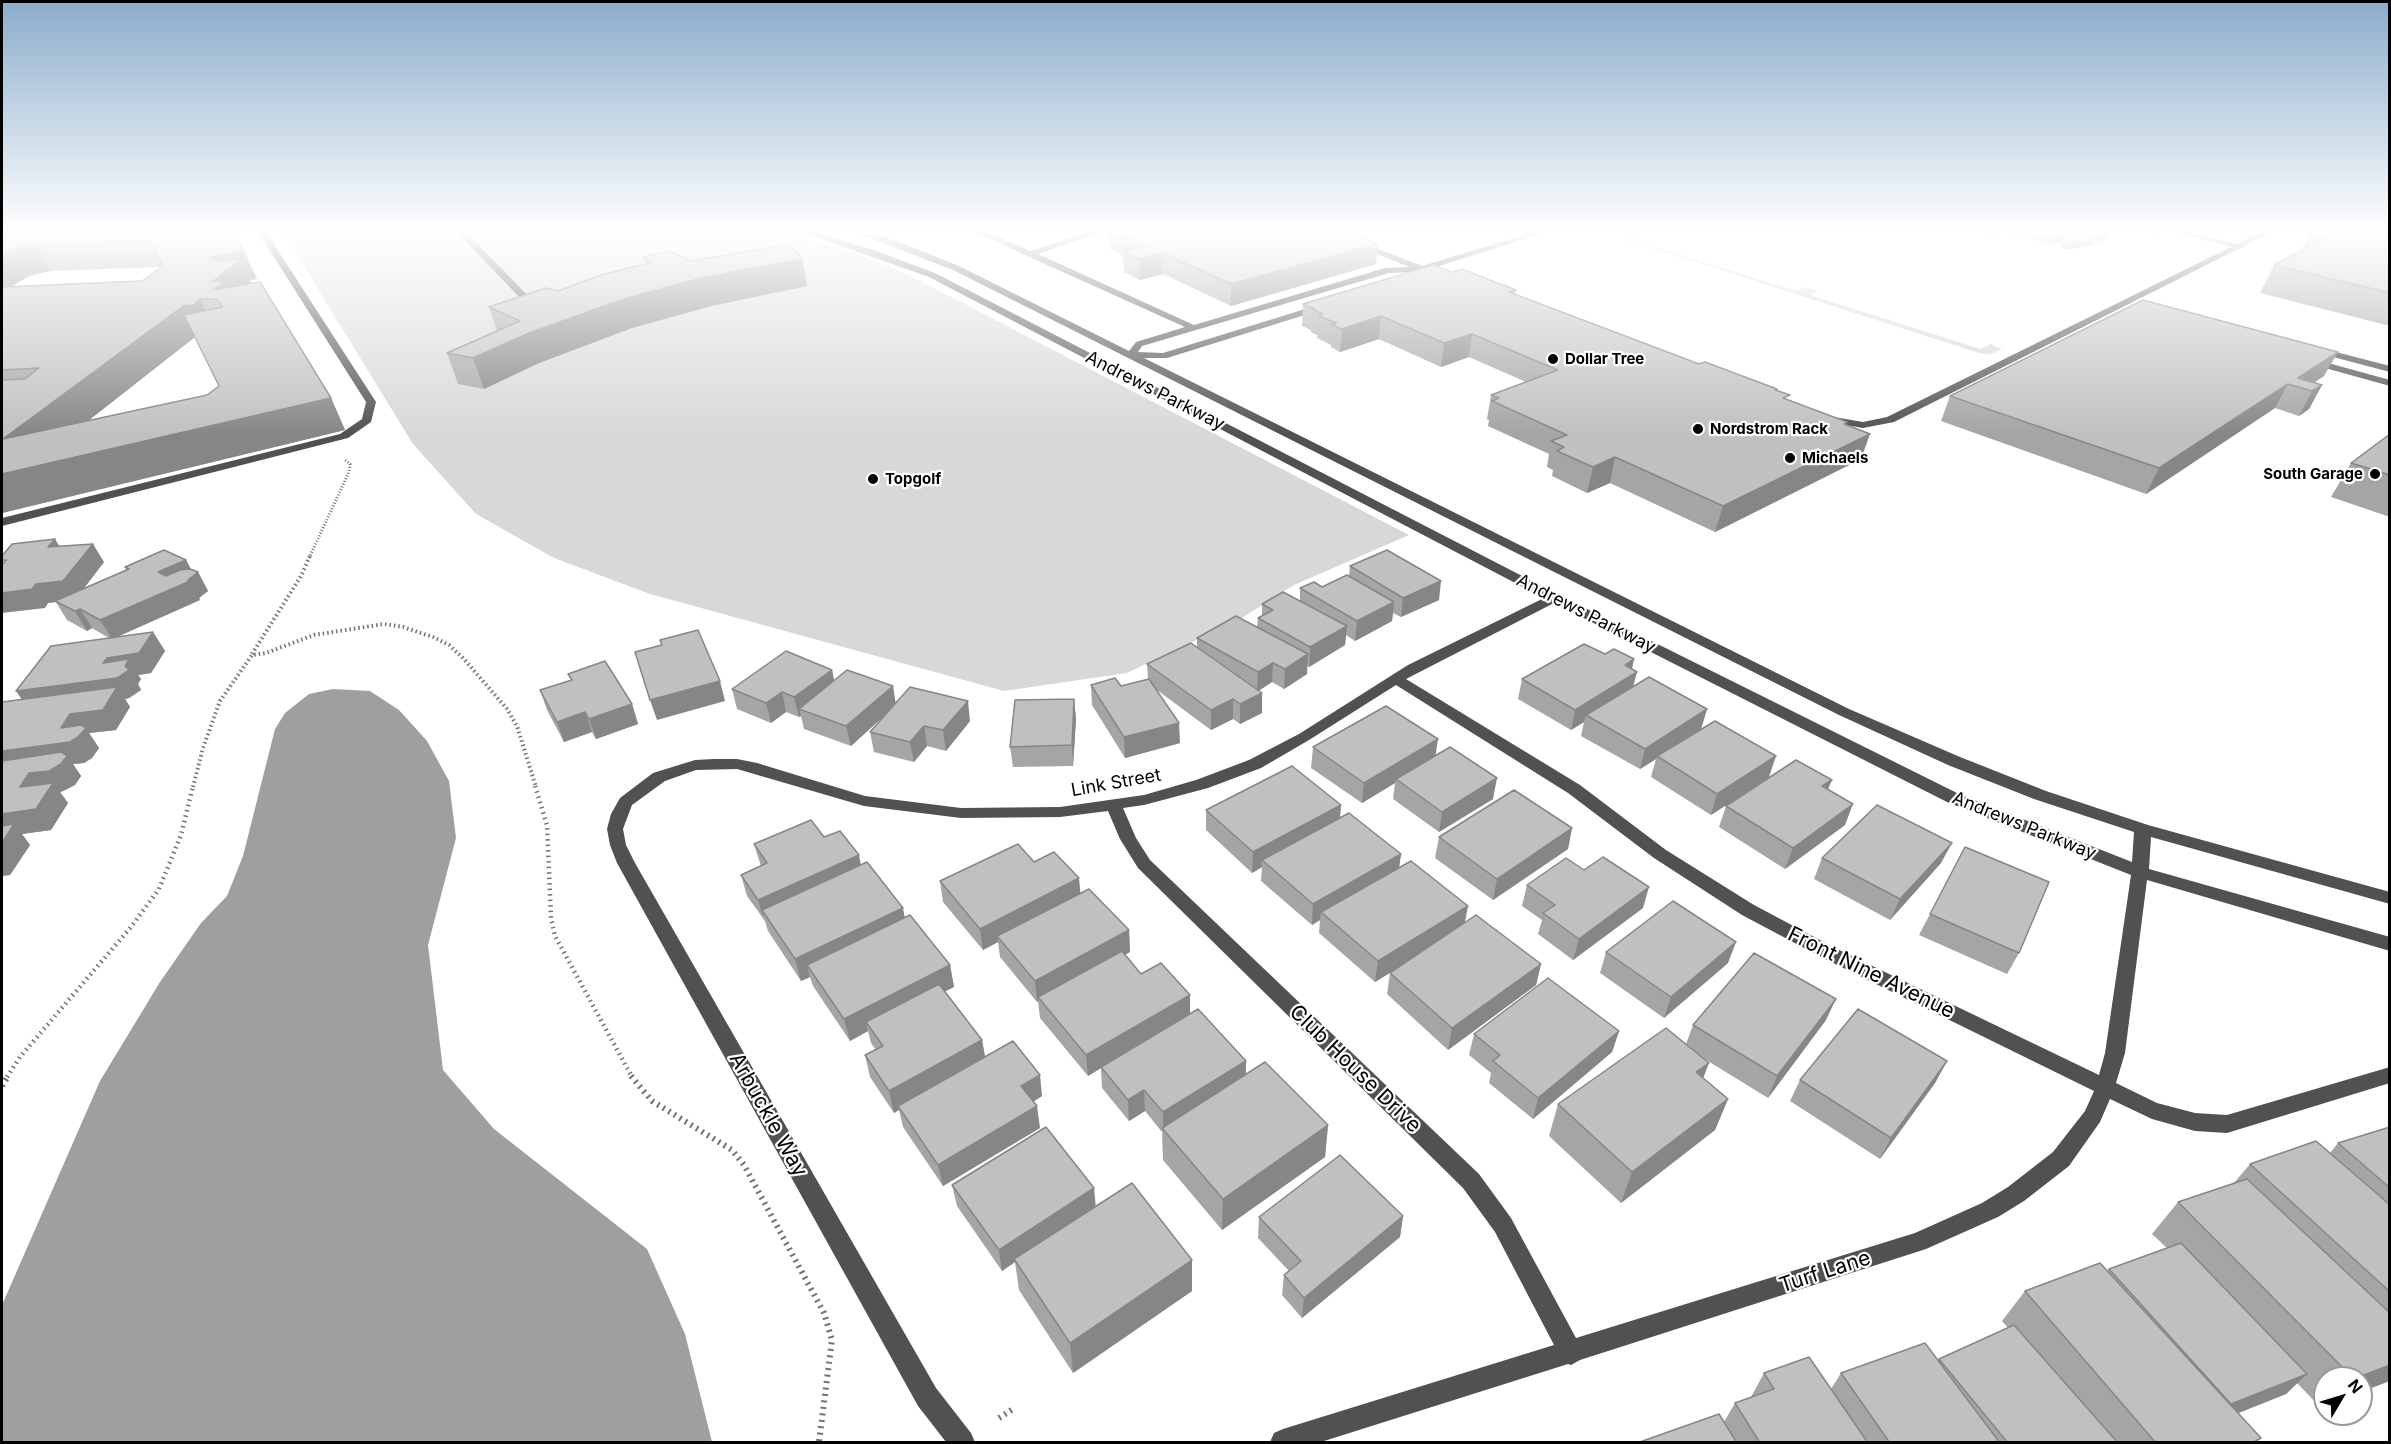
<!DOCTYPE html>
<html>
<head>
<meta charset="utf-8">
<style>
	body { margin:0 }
	#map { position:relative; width:2391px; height:1444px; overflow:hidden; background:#fff; font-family:Inter,sans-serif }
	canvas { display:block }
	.frame { position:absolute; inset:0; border:3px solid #000; pointer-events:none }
	.north { position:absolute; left:2313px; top:1366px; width:60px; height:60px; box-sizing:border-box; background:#fff; border:2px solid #999; border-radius:50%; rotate:52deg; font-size:16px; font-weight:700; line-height:24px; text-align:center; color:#000 }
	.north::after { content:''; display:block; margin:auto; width:21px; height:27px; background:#000; clip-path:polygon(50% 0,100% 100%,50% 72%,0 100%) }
</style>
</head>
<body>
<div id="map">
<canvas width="2391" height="1444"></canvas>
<div class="frame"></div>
<div class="north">N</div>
</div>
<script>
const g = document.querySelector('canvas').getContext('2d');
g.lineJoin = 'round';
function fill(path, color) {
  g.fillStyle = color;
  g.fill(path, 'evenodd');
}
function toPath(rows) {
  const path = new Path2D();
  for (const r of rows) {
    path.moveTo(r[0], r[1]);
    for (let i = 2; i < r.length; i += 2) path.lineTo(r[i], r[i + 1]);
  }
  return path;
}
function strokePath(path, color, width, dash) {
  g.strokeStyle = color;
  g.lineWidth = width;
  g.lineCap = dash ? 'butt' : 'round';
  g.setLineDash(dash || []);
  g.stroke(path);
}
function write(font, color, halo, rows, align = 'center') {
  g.font = font + ' Inter,sans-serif';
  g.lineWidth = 4.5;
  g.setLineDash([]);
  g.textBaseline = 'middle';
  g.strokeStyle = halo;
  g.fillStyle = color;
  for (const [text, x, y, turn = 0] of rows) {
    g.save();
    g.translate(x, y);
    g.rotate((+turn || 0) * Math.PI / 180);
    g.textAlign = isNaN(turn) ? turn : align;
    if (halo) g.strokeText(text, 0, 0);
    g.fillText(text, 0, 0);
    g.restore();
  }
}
fill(toPath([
	[283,232,777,232,807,239,842,248,909,275,1409,535,1294,585,1237,621,1127,673,1004,691,650,594,554,558,476,514,413,444],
	[1629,235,1642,236,1633,240,1797,291,1805,287,1818,291,1810,295,1981,349,1990,344,2002,349,1991,354,1979,353,1624,239,1624,237]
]), '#d8d8d8');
fill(toPath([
	[333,689,370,691,399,710,427,741,449,781,456,838,428,945,443,1070,494,1129,647,1249,685,1334,712,1442,2,1442,2,1305,100,1081,160,982,201,923,227,896,243,856,275,729,285,713,309,694]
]), '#9f9f9f');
strokePath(toPath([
	[2150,232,2156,233]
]), '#737373', 2, [1, 1.5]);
strokePath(toPath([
	[309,558,349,472,350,464,344,459]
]), '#737373', 3, [1, 2]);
strokePath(toPath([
	[252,654,301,576,310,556],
	[193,787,203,748,220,701,252,655,266,653,314,635,384,624,403,627,433,637,449,645,464,659,507,709,517,726,536,787]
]), '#737373', 4, [1.5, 3]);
strokePath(toPath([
	[535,786,547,825,551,918,555,936,632,1077],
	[7,1077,20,1057,131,927,159,889,181,835,193,786]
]), '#737373', 4.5, [1.5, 4]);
strokePath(toPath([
	[631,1076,652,1101,732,1150,744,1165,824,1313,832,1340,819,1442],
	[2,1086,8,1076],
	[999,1418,1013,1409]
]), '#737373', 6, [2, 4.5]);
fill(toPath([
	[258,232,266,232,376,402,371,422,348,438,2,526,2,518,340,434,362,419,366,402,258,232],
	[457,232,466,232,528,296,528,300,522,300,457,232],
	[801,232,815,232,871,249,935,273,1559,595,1959,794,2132,862,2134,832,2034,799,1948,765,1839,715,953,270,854,232,868,232,897,241,959,266,1129,351,1136,342,1185,327,974,232,987,232,1031,251,1088,232,1101,232,1038,254,1194,325,1385,268,1409,267,1324,232,1336,232,1422,266,1533,232,1547,232,1430,269,1443,274,1443,278,1421,272,1389,273,1142,346,1138,352,1163,353,1318,305,1324,305,1324,309,1167,358,1144,358,1849,709,1960,757,2046,791,2148,825,2390,892,2390,904,2151,837,2149,869,2390,937,2390,951,2147,880,2125,1053,2116,1083,2157,1103,2195,1113,2227,1115,2390,1067,2390,1083,2227,1133,2195,1131,2152,1119,2110,1099,2100,1122,2069,1166,2024,1201,1998,1217,1926,1249,1580,1360,1571,1365,1568,1364,1321,1442,1270,1442,1274,1433,1283,1429,1554,1345,1495,1232,1463,1188,1138,868,1120,839,1108,811,1060,817,961,818,864,806,737,769,696,770,665,781,632,805,623,829,626,845,635,863,936,1388,971,1433,975,1442,946,1442,918,1406,617,863,610,845,607,829,611,814,620,798,653,773,695,760,714,759,737,759,757,763,865,796,961,808,1060,807,1144,795,1196,780,1249,760,1299,734,1408,665,1544,598,929,277,801,232],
	[1554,603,1947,802,2131,875,2105,1053,2099,1075,1835,948,1754,905,1666,850,1580,785,1406,679,1554,603],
	[1396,685,1568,793,1654,858,1742,915,1823,958,2094,1091,2085,1111,2053,1152,2008,1187,1982,1203,1915,1233,1576,1338,1511,1218,1479,1174,1150,860,1136,838,1123,808,1144,805,1208,788,1261,768,1309,740,1396,685],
	[2176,232,2191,232,2237,244,2261,232,2272,232,1894,422,1863,428,1828,422,1823,419,1828,416,1863,422,1887,417,2231,247,2176,232],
	[2317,347,2390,366,2390,372,2314,352,2312,350,2317,347],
	[2310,358,2390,380,2390,386,2307,363,2305,361,2310,358]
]), '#515151');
fill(toPath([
	[2,232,233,232,244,251,257,279,250,280,252,283,331,398,345,430,2,513],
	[161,267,142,281,10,287,29,276,50,271],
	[195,337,219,386,207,395,89,420],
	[1109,232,1358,232,1365,235,1365,239,1378,244,1376,264,1231,306,1163,274,1140,280,1124,272,1123,256,1110,249],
	[1982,232,2001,232,1993,236],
	[2006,232,2110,232,2108,238,2104,241,2089,246,2066,250,2056,244,2053,245],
	[2311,232,2390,232,2390,326,2260,293,2274,265,2302,250],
	[643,257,691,261,802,259,807,286,711,306,632,328,539,363,484,389,458,384,447,353,497,331,489,307,558,291,645,264],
	[1452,272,1516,290,1515,295,1699,364,1777,389,1777,390,1788,400,1847,422,1846,424,1861,459,1715,532,1610,483,1587,493,1552,476,1553,470,1547,467,1549,454,1488,426,1489,420,1487,419,1491,395,1526,382,1469,357,1441,367,1379,339,1340,352,1331,347,1331,345,1317,338,1317,335,1311,332,1311,330,1302,326,1303,304],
	[2324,376,2314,382,2322,385,2309,409,2299,416,2275,408,2146,494,1941,421,1950,396],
	[2390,434,2390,517,2331,497,2351,463],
	[55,539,59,546,104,562,84,588,126,570,125,567,186,560,191,569,198,572,208,591,199,598,200,600,117,637,153,632,165,651,151,673,138,675,141,679,138,684,141,690,129,698,125,699,130,707,116,730,89,733,99,748,92,758,84,763,73,764,81,776,75,785,63,791,60,792,68,803,51,830,22,834,30,845,10,875,2,876,2,702,22,700,109,638,92,628,87,631,67,620,56,602,48,603,45,608],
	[1350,566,1439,600,1401,617,1393,613,1392,621,1355,641,1346,635,1345,645,1309,667,1307,666,1307,674,1284,689,1272,682,1259,690,1262,713,1240,724,1233,719,1211,730,1157,690,1180,743,1125,758,1092,705,1091,685,1121,686,1148,679,1147,664,1197,648,1197,638,1257,627,1258,618,1262,616,1262,604,1300,601,1300,588,1322,587,1349,576],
	[1605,654,1634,659,1632,669,1633,686,1707,709,1701,729,1681,742,1769,777,1711,815,1651,777,1656,759,1640,769,1581,736,1584,722,1571,730,1518,699,1522,679],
	[832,670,834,681,896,703,970,721,946,751,927,746,914,762,874,752,870,732,884,716,851,746,804,729,801,716,799,717,786,712,771,723,737,709,732,689],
	[568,674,632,704,638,724,596,739,592,732,564,742,547,710,540,690,571,680],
	[1074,699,1076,719,1073,766,1013,767,1010,747],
	[1313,747,1435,756,1493,799,1439,832,1393,799,1395,783,1362,803,1311,768],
	[1828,790,1845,825,1785,869,1719,827,1726,806],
	[1341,805,1340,818,1401,854,1399,867,1465,923,1541,964,1536,985,1448,1050,1387,994,1390,973,1391,972,1375,982,1319,933,1320,920,1312,925,1261,881,1262,867,1252,873,1206,830,1206,810],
	[1572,828,1568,849,1493,900,1435,858,1439,837],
	[824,837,861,865,905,918,950,965,954,987,944,991,982,1040,985,1057,1042,1096,1033,1102,1040,1128,943,1186,903,1127,899,1110,894,1113,870,1077,865,1055,876,1050,871,1043,868,1031,850,1041,813,986,810,977,801,981,768,931,765,921,747,896,741,875,761,866,754,844],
	[1822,858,1941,863,1890,920,1814,879],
	[1034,862,1080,893,1129,930,1130,952,1124,955,1141,974,1246,1061,1246,1074,1328,1125,1325,1157,1222,1230,1163,1160,1162,1132,1145,1111,1129,1121,1102,1088,1101,1068,1088,1076,1040,1018,1038,1001,1037,1002,1000,957,998,942,983,950,943,902,940,881],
	[1584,870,1643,908,1573,960,1538,934,1542,920,1522,906,1527,885],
	[1930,914,2019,953,2007,974,1919,935],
	[1606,952,1728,963,1664,1018,1600,973],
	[1826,1020,1768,1098,1703,1058,1703,1079,1728,1099,1715,1130,1621,1203,1549,1136,1558,1104,1686,1044,1693,1025],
	[1619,1031,1612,1052,1533,1119,1489,1083,1491,1073,1469,1055,1474,1034],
	[1947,1061,1935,1083,1880,1159,1790,1101,1800,1080],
	[2390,1127,2390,1381,2361,1378,2325,1378,2325,1407,2321,1408,2297,1383,2286,1394,2238,1413,2257,1443,1637,1443,1724,1422,1735,1403,1751,1397,1764,1373,1831,1389,1841,1373,1938,1360,1939,1359,2008,1328,2002,1321,2025,1291,2107,1271,2109,1269,2167,1248,2152,1234,2178,1202,2234,1183,2250,1164,2330,1153,2338,1143],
	[952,1185,1096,1206,1192,1291,1073,1373,1019,1290,1015,1262,1002,1271,957,1206],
	[1403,1216,1400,1237,1302,1318,1282,1295,1284,1275,1289,1271,1258,1238,1259,1217]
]), '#a5a5a5');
fill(toPath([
	[2058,232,2094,232,2058,238,2056,244,2053,245],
	[2110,232,2108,238,2104,241,2089,246,2066,250,2069,243],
	[1365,235,1364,247,1378,244,1376,264,1231,306,1231,284],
	[35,244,50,271,29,276,2,292,2,256,14,249],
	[244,251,257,279,250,280,254,287,213,290,212,282,211,257],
	[1163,253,1163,274,1140,280,1139,259],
	[802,259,807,286,711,306,632,328,539,363,484,389,473,358,529,333,624,299,705,277],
	[200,299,214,328,195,337,28,468,331,398,345,430,2,513,2,474,3,439,183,306],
	[1381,316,1379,339,1340,352,1342,329],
	[1472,334,1469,357,1441,367,1444,343],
	[2338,352,2324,376,2305,389,2298,378],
	[2288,384,2275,408,2146,494,2159,468],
	[2322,385,2309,409,2299,416,2312,391],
	[1870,434,1861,459,1715,532,1723,506],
	[1615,457,1610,483,1587,493,1593,467],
	[55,539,66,558,48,547],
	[93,544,104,562,75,600,55,601,56,602,48,603,45,608,2,613,2,593,36,584],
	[186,560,194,575,198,572,208,591,199,598,200,600,112,639,100,620,158,572],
	[1441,581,1439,600,1401,617,1403,598],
	[1394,602,1392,621,1355,641,1357,621],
	[80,609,92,628,87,631,75,611],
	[1347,626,1345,645,1309,667,1310,647],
	[153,632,165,651,151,673,138,675,141,679,138,684,141,690,129,698,125,699,130,707,116,730,89,733,99,748,92,758,84,763,73,764,81,776,75,785,63,791,60,792,68,803,51,830,22,834,30,845,10,875,2,876,2,814,35,808,2,773,2,751,30,711,16,691,103,663,107,658],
	[1308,654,1307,674,1284,689,1285,669],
	[1634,659,1630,676,1637,672,1632,691,1586,715,1584,722,1571,730,1575,710,1625,665],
	[1273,663,1272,682,1257,692,1258,672],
	[832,670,836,689,799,709,801,716,799,717,794,697],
	[720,681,725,701,657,720,650,700],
	[893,686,896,705,851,746,846,726],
	[782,692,786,712,771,723,766,703],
	[1262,693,1262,713,1240,724,1240,704],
	[1074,699,1076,719,1073,766,1072,745],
	[1233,699,1233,719,1211,730,1211,710],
	[968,701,970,721,946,751,943,730],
	[632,704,638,724,596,739,589,719],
	[1707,709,1701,729,1658,757,1657,756,1656,759,1640,769,1645,749],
	[585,712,592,732,564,742,557,722],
	[1179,723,1180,743,1125,758,1124,737],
	[924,726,927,746,914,762,910,742],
	[1438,739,1435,759,1396,779,1395,783,1362,803,1364,783],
	[1776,756,1769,777,1711,815,1717,794],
	[1497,778,1493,799,1439,832,1442,812],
	[1832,780,1823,801,1822,786],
	[1853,804,1845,825,1785,869,1793,848],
	[1341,805,1339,826,1262,860,1262,867,1252,873,1253,852],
	[1572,828,1568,849,1493,900,1497,879],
	[1952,843,1941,863,1890,920,1900,899],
	[1401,854,1398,875,1321,912,1320,920,1312,925,1313,904],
	[859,855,863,876,762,910,764,921,758,900],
	[1079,878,1081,899,997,936,998,942,983,950,980,929],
	[1649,887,1643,908,1573,960,1579,939],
	[1468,906,1464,927,1375,982,1378,961],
	[903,908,907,929,807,965,810,977,801,981,795,959],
	[1129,930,1130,952,1041,1000,1038,997,1038,1001,1037,1002,1035,981],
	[1736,942,1728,963,1664,1018,1671,997],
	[1541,964,1536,985,1448,1050,1452,1028],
	[950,965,954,987,871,1029,866,1022,868,1031,850,1041,844,1019],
	[1190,995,1190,1016,1101,1067,1101,1068,1088,1076,1086,1055],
	[1836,999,1826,1020,1768,1098,1777,1076],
	[1619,1031,1612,1052,1533,1119,1538,1098],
	[982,1040,986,1062,898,1106,899,1110,894,1113,889,1091],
	[1246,1061,1245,1082,1163,1129,1163,1112],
	[1947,1061,1935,1083,1880,1159,1891,1138],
	[1709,1063,1697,1094,1696,1072],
	[1040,1075,1042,1096,1024,1107,1021,1086],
	[1144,1090,1145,1111,1129,1121,1128,1100],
	[1728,1099,1715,1130,1621,1203,1632,1172],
	[1037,1106,1040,1128,943,1186,938,1165],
	[1328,1125,1325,1157,1222,1230,1223,1199],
	[1094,1188,1096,1209,1014,1259,1015,1262,1002,1271,999,1250],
	[1403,1216,1400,1237,1302,1318,1304,1298],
	[1192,1260,1192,1291,1073,1373,1070,1343],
	[2390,1365,2390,1381,2361,1392,2361,1378,2356,1378],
	[2307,1374,2286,1394,2211,1424,2231,1404]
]), '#868686');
const building = toPath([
	[2,232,233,232,244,251,211,257,213,261,241,259,212,282,225,281,213,290,260,282,331,398,2,474,2,380,25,379,39,368,2,370,2,287,142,281,163,266,150,240,35,244,14,249,2,256,2,232],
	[200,299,216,299,223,307,184,315,219,386,207,395,3,439,183,306,194,305,200,299],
	[1117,232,1358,232,1365,235,1360,237,1378,244,1231,284,1163,253,1139,259,1123,251,1146,246,1117,232],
	[2088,232,2109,232,2092,240,2069,243,2058,238,2088,232],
	[2315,232,2390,232,2390,293,2274,265,2326,237,2315,232],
	[790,244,802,259,705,277,624,299,529,333,473,358,447,353,520,321,489,307,546,288,558,291,601,275,653,262,643,257,669,251,691,261,790,244],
	[1434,265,1452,272,1462,269,1516,290,1509,292,1699,364,1705,362,1777,389,1775,390,1790,395,1783,398,1847,422,1844,424,1870,434,1723,506,1615,457,1593,467,1557,451,1564,447,1551,441,1567,435,1492,401,1499,398,1491,395,1558,370,1472,334,1444,343,1381,316,1342,329,1332,325,1336,323,1319,316,1323,314,1312,309,1315,309,1303,304,1434,265],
	[2143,300,2338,352,2298,378,2322,385,2312,391,2288,384,2159,468,1950,396,2143,300],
	[2390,434,2390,475,2351,463,2390,434],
	[55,539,48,547,93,544,63,581,36,584,32,589,2,593,2,565,6,560,2,560,2,556,12,544,55,539],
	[164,550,186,560,158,572,166,576,180,570,190,569,198,572,188,580,190,581,100,620,80,609,75,611,55,601,129,569,125,567,164,550],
	[1387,550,1441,581,1403,598,1350,566,1387,550],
	[1347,575,1394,602,1357,621,1300,588,1314,582,1322,587,1347,575],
	[1283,592,1347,626,1310,647,1258,618,1273,610,1262,604,1283,592],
	[1236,616,1308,654,1285,669,1273,663,1258,672,1197,638,1236,616],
	[698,630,720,681,650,700,635,652,662,645,660,640,698,630],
	[153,632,139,653,107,658,103,663,129,659,125,666,129,670,117,678,16,691,51,646,153,632],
	[1191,643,1262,693,1240,704,1233,699,1211,710,1147,664,1191,643],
	[1584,644,1605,654,1614,649,1634,659,1625,665,1637,672,1575,710,1522,679,1584,644],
	[786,651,832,670,794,697,782,692,766,703,732,689,786,651],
	[605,661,632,704,589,719,585,712,557,722,540,690,572,680,568,674,605,661],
	[847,670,893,686,846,726,799,709,847,670],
	[1649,677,1707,709,1645,749,1586,715,1649,677],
	[1115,678,1121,686,1149,679,1179,723,1124,737,1091,685,1115,678],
	[117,687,103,710,70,714,61,728,81,725,86,728,78,737,70,742,2,751,2,702,117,687],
	[910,687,968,701,943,730,924,726,910,742,870,732,910,687],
	[1074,699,1072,745,1010,747,1015,700,1074,699],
	[1386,706,1438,739,1364,783,1313,747,1386,706],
	[1715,721,1776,756,1717,794,1657,756,1715,721],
	[1450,747,1497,778,1442,812,1396,779,1450,747],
	[61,752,67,756,61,764,49,771,29,773,20,787,53,783,36,809,2,814,2,761,61,752],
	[1796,760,1832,780,1822,786,1853,804,1793,848,1726,806,1796,760],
	[1292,766,1341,805,1253,852,1206,810,1292,766],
	[1514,790,1572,828,1497,879,1439,837,1514,790],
	[1877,805,1952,843,1900,899,1822,858,1877,805],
	[1349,813,1401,854,1313,904,1262,860,1349,813],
	[811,820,824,837,840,831,859,855,758,900,741,875,767,863,754,844,811,820],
	[14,824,2,843,2,826,14,824],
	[1018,844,1034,862,1054,852,1079,878,980,929,940,881,1018,844],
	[1965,847,2049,882,2019,953,1930,914,1965,847],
	[1603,857,1649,887,1579,939,1543,913,1555,905,1527,885,1566,858,1584,870,1603,857],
	[1411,861,1468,906,1378,961,1321,912,1411,861],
	[867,862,903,908,795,959,762,910,867,862],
	[1089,889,1129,930,1035,981,997,936,1089,889],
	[1673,901,1736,942,1671,997,1606,952,1673,901],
	[910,915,950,965,844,1019,807,965,910,915],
	[1476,915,1541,964,1452,1028,1390,973,1476,915],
	[1122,951,1141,974,1161,963,1190,995,1086,1055,1038,997,1122,951],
	[1754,953,1836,999,1777,1076,1693,1025,1754,953],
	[1548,978,1619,1031,1538,1098,1493,1061,1500,1055,1474,1034,1548,978],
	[939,984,982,1040,889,1091,865,1055,883,1046,866,1022,939,984],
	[1198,1009,1246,1061,1163,1112,1144,1090,1128,1100,1101,1067,1198,1009],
	[1858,1009,1947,1061,1891,1138,1800,1080,1858,1009],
	[1666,1028,1709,1063,1696,1072,1728,1099,1632,1172,1558,1104,1666,1028],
	[1013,1041,1040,1075,1021,1086,1037,1106,938,1165,898,1106,1013,1041],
	[1265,1062,1328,1125,1223,1199,1162,1128,1265,1062],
	[1046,1127,1094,1188,999,1250,952,1185,1046,1127],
	[2390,1127,2390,1188,2338,1143,2390,1127],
	[2316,1141,2390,1205,2390,1292,2250,1164,2316,1141],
	[1340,1155,1403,1216,1304,1298,1284,1275,1301,1261,1259,1217,1340,1155],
	[2247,1179,2390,1313,2390,1365,2356,1378,2353,1378,2178,1202,2247,1179],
	[1132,1183,1192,1260,1070,1343,1014,1259,1132,1183],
	[2181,1243,2307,1374,2231,1404,2109,1269,2181,1243],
	[2100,1263,2261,1438,2252,1443,2156,1443,2025,1291,2100,1263],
	[2014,1325,2118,1443,2008,1443,1939,1359,2014,1325],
	[1925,1343,2000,1443,1890,1443,1841,1373,1925,1343],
	[1809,1357,1868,1443,1760,1443,1735,1403,1774,1389,1764,1373,1809,1357],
	[1719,1414,1737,1443,1637,1443,1719,1414]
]);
fill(building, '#c0c0c0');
strokePath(building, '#868686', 1.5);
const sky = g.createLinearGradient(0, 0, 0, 435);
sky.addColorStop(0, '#8baccb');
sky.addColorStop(0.53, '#fff');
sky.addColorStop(1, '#ffffff00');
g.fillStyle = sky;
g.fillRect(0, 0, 2391, 435);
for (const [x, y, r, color] of [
	[1553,359,6,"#000"],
	[1698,429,6,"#000"],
	[1790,458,6,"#000"],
	[2375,474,6,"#000"],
	[873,479,6,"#000"]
]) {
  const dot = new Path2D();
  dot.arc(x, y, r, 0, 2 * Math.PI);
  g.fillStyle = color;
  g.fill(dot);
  strokePath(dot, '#fff', 2);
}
write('bold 15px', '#000', '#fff', [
	["Dollar Tree",1565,359],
	["Nordstrom Rack",1710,429],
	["Michaels",1802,458],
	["South Garage",2363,474,"right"],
	["Topgolf",885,479]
], 'left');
write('18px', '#000', '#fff', [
	["Andrews Parkway",1155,391,27],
	["Andrews Parkway",1586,614,27],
	["Link Street",1116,783,-10],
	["Andrews Parkway",2024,826,22]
]);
write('21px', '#000', '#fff', [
	["Front Nine Avenue",1871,973,26],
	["Club House Drive",1355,1069,44],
	["Arbuckle Way",768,1115,61],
	["Turf Lane",1825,1272,-18]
]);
</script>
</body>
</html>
